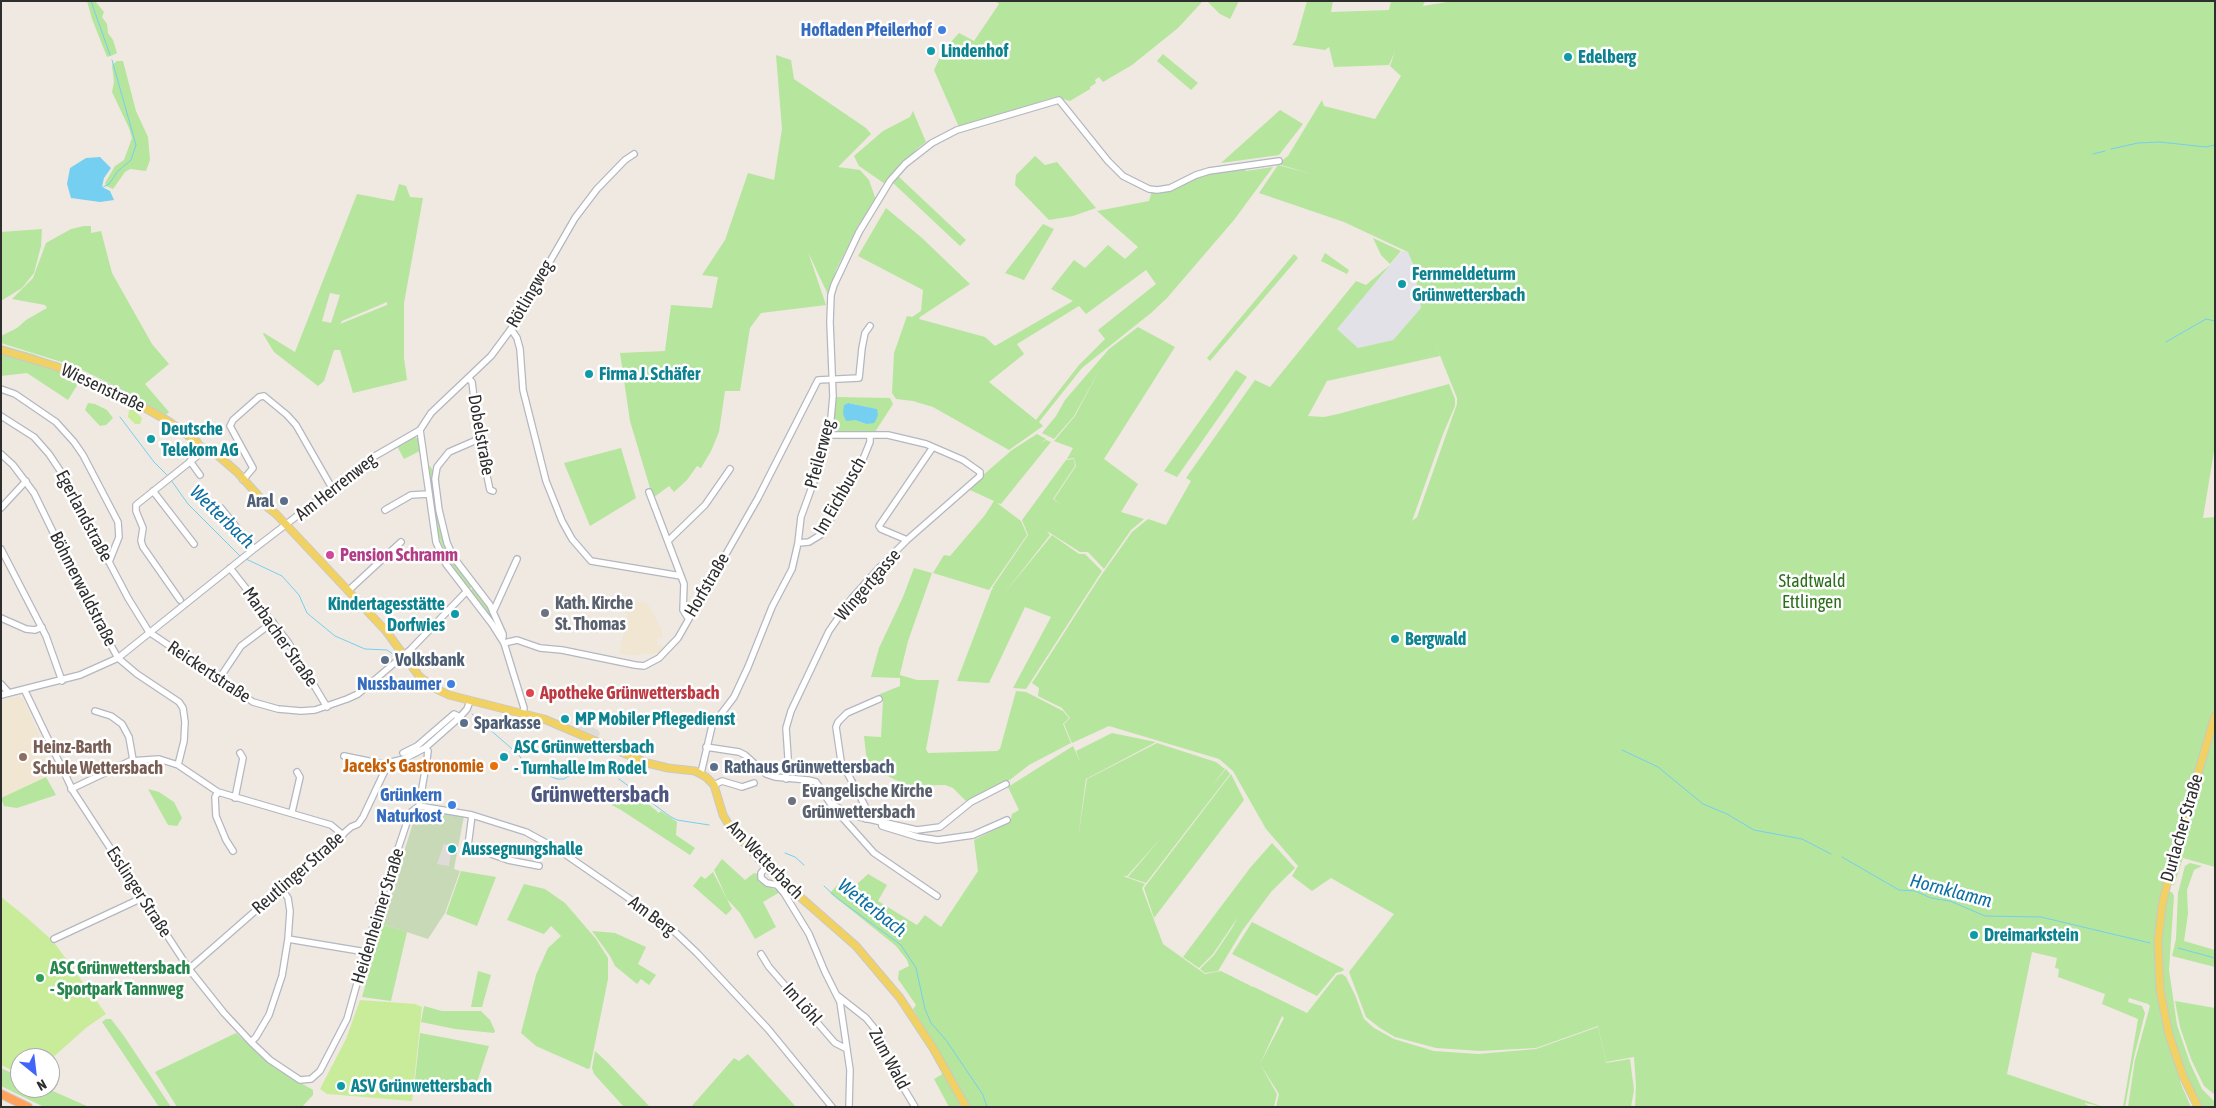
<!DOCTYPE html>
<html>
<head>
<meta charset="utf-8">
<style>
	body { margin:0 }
	#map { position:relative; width:2216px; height:1108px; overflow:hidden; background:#efe9e1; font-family:"Asap Condensed",sans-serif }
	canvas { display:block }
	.frame { position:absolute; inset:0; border:2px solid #2e2e2e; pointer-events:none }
	.north { position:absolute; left:10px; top:1048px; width:50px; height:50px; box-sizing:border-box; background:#fff; border:1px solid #ababab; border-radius:50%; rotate:151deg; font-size:14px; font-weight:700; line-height:20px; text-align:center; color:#2e2e2e }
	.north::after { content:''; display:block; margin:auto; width:18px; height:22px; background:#4264fb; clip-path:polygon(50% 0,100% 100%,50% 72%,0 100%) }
</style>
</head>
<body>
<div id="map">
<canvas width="2216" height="1108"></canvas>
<div class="frame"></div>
<div class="north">N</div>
</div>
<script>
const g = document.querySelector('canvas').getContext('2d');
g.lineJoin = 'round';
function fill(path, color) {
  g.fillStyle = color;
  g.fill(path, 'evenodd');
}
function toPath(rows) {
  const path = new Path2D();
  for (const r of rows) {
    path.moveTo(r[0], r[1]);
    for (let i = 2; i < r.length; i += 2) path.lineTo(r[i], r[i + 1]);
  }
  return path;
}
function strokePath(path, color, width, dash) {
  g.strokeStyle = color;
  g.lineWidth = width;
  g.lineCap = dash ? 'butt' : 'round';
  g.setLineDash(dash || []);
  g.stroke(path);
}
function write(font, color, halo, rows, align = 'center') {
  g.font = font + ' "Asap Condensed",sans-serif';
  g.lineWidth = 5;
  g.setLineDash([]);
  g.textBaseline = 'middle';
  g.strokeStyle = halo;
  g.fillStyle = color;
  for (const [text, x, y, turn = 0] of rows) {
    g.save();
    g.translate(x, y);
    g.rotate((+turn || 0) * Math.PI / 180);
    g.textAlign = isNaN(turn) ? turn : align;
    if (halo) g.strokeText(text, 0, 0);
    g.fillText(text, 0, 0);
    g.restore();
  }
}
fill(toPath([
	[1402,251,1408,252,1413,264,1421,308,1393,340,1358,348,1336,329]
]), '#e3e1e8');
fill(toPath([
	[631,600,647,603,661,628,663,637,657,638,657,645,663,646,664,649,659,653,632,655,619,653],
	[19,696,23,699,40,737,36,740,53,774,1,798,1,700]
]), '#f0e6d1');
fill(toPath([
	[87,1,95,1,104,12,102,17,107,24,108,33,113,40,117,53,113,55,107,57,92,19],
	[996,1,1203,1,1178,28,1132,65,1103,82,1099,77,1095,80,1096,83,1090,87,1090,89,1070,101,1055,97,959,127,934,70,943,51,959,33,974,41,999,4],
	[1207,1,1239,1,1230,19,1220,14],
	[1307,1,1333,1,1331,12,1389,10,1391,1,1425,1,1423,6,1453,1,2215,1,2215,445,2203,518,2215,517,2215,867,2183,858,2174,885,2170,884,2171,855,2160,900,2155,952,2158,992,2162,1017,2181,1084,2191,1107,2128,1107,2135,1060,2150,1006,2148,1004,2129,998,2128,1002,2142,1006,2145,1013,2134,1057,2125,1107,2123,1107,2138,1019,2102,1004,2105,994,2058,977,2059,969,2055,968,2057,958,2032,952,2007,1074,2104,1107,2085,1103,2085,1104,2092,1107,1635,1107,1636,1086,1634,1057,1606,1062,1598,1026,1536,1048,1480,1051,1436,1048,1395,1037,1380,1028,1366,1017,1349,972,1394,914,1331,878,1312,891,1292,876,1298,866,1266,829,1233,771,1219,759,1109,726,1072,743,1064,724,1070,718,1062,708,1038,696,1039,688,1032,683,1098,580,1132,532,1148,519,1166,525,1191,481,1186,478,1255,380,1270,387,1356,281,1366,285,1390,265,1337,329,1358,348,1393,340,1421,308,1413,264,1408,252,1344,222,1259,193,1278,165,1311,174,1278,164,1288,156,1322,100,1324,106,1375,119,1401,76,1390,66,1395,51,1389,65,1334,67,1329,47,1325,50,1292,45,1296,40],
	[1433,338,1457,398,1457,404,1417,517,1412,521,1443,434,1455,406,1455,399,1449,384,1338,414,1324,417,1308,416,1327,381,1440,356],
	[1163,54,1198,83,1191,90,1157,61],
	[776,55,791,60,794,79,866,128,871,134,838,167,860,170,869,180,876,200,858,226,836,270,829,297,808,252,826,305,761,313,750,328,740,391,725,391,719,432,711,451,701,468,697,466,687,480,674,492,669,486,653,498,630,421,620,353,665,351,671,305,712,308,718,277,702,275,725,240,748,173,774,180,782,129],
	[117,61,123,61,136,111,148,137,150,160,146,171,130,169,125,172,113,189,106,186,105,183,115,166,124,160,132,138,129,128,112,92,114,82,112,65],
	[1280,110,1303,124,1279,155,1221,163],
	[913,111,926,142,918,148,885,184,859,166,854,156,883,131,910,117],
	[1035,156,1045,165,1057,162,1096,208,1073,216,1049,220,1015,185,1016,175],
	[1273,167,1234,220,1167,298,1151,313,1082,368,1039,422,1043,426,1009,450,933,407,913,401,896,399,892,393,894,353,907,316,912,317,921,311,923,290,858,256,886,208,922,238,970,284,920,317,919,319,985,337,995,346,1073,301,1051,289,1074,260,1085,268,1108,245,1125,259,1138,247,1097,211,1149,201,1152,191,1213,173,1244,168,1246,171],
	[1146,270,1156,284,1098,330,1105,339,1079,365,1036,420,989,382,1024,354,1017,344,1079,306,1086,314],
	[898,176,966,240,960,246,892,182],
	[399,184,406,186,410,197,423,198,404,303,404,358,407,380,353,393,340,350,334,350,324,381,318,386,274,352,263,334,264,333,295,352,357,194,394,201],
	[330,293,340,295,331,323,322,321],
	[387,302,387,305,340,324,342,321],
	[1043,224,1054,229,1024,280,1005,273],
	[84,226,91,226,91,233,101,231,112,273,152,344,169,364,145,384,169,412,166,415,117,387,74,366,1,343,1,336,17,328,26,320,47,308,45,305,12,299,33,278,46,243,71,229],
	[42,229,41,246,34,273,22,288,1,301,1,232],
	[1373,238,1401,251,1390,264,1381,255],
	[1325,253,1349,270,1347,274,1321,261],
	[1294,254,1298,258,1210,361,1207,358],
	[1138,327,1175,347,1104,459,1138,484,1121,512,1144,519,1131,530,1104,569,1088,552,1080,552,1047,531,1050,535,1003,595,1052,535,1079,554,1085,554,1102,571,1026,689,1013,688,1051,617,1025,607,989,683,957,681,992,589,994,589,992,588,1028,535,1022,520,1066,460,1074,459,1075,466,1053,499,1062,505,1054,499,1076,466,1074,458,1067,459,1073,448,1054,441,1075,416,1101,367,1074,416,1054,439,1042,433,1056,416,1065,400,1109,349],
	[1,345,33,354,73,369,71,370,1,349],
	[1,354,19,358,81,379,68,400,27,373,1,376],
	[1236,370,1247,377,1177,477,1164,471],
	[835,397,890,398,893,404,875,432,838,432,833,430],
	[848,403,876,409,866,424,855,420,844,405],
	[88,403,95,404,107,410,113,418,106,425,100,426,85,410],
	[1037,434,1046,439,1041,443,1046,440,1051,442,1001,504,997,503,1021,521,1027,535,989,590,933,573,944,555,950,556,985,515,994,501,970,490,982,476,1012,450],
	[415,437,419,439,420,451,404,459,397,446],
	[621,448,636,498,590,526,564,463],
	[430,466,434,472,442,532,473,586,469,589,449,562,438,535,427,467],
	[914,568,932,573,908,641,900,674,900,675,917,680,939,680,926,749,928,753,997,751,1000,749,1016,691,1026,692,1063,711,1069,718,1063,724,1071,743,1029,765,1011,779,979,795,968,803,953,788,945,785,907,786,888,776,878,774,870,766,866,754,864,736,881,737,883,701,880,694,900,686,900,678,871,677,879,648,903,597],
	[474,587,488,606,499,630,470,591],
	[1112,733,1156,742,1086,779,1078,838,1087,779,1157,743,1216,762,1225,769,1210,788,1226,769,1230,774,1146,883,1128,877,1162,837,1127,876,1123,876,1145,884,1142,888,1163,944,1205,974,1221,971,1251,986,1251,988,1252,986,1307,1013,1337,975,1342,974,1346,977,1355,995,1364,1019,1374,1028,1394,1039,1434,1051,1478,1054,1536,1049,1598,1027,1606,1063,1630,1059,1634,1090,1631,1107,1276,1107,1279,1094,1260,1064,1284,1018,1282,1016,1260,1064,1277,1094,1274,1107,949,1107,934,1079,949,1070,913,1009,916,1005,898,979,899,971,909,966,907,960,896,946,830,893,840,882,856,885,868,874,887,885,878,901,917,925,925,915,941,927,978,871,974,840,1010,822,1012,814,1019,810,1008,787,1073,746,1081,764,1076,751],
	[1231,774,1244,800,1154,918,1144,888],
	[46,777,56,795,17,808,4,806,1,798],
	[596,788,610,793,613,789,629,796,635,793,659,813,661,811,677,822,676,835,695,848,690,855,621,810,601,799,592,797],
	[148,789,159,792,174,802,182,818,177,826,168,825],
	[1272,843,1295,868,1271,892,1242,931,1218,971,1205,973,1200,969,1214,955,1232,928,1238,917,1213,954,1199,968,1183,957,1250,868],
	[722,859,745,880,754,873,758,874,759,882,780,892,763,902,776,927,755,939,740,913,727,899,714,870],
	[2190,863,2202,866,2194,870,2187,890,2188,914,2184,941,2215,950,2215,967,2172,956,2176,939,2178,893,2185,866],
	[461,871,496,877,477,926,446,914],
	[713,872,732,909,726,915,693,886,701,876,705,879],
	[524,884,545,889,565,903,596,939,608,958,608,979,590,1068,588,1069,536,1046,521,1033,536,975,548,948,561,936,551,926,544,934,507,920],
	[2169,892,2172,892,2174,896,2169,970,2177,1025,2190,1063,2202,1089,2215,1102,2215,1107,2203,1107,2193,1090,2181,1064,2171,1031,2161,970,2161,939,2164,908],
	[1252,922,1344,969,1343,971,1336,973,1317,996,1232,954],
	[382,924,407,932,391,1001,362,997],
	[592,931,615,933,646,947,638,964,656,975,649,985,641,979,637,984,615,966,610,956],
	[478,971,491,975,482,1007,471,1007],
	[2175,1001,2215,1008,2215,1095,2204,1086,2191,1059,2180,1027],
	[424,1006,442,1011,481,1011,490,1020,495,1031,494,1033,455,1029,421,1022],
	[106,1019,111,1019,124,1036,171,1107,159,1107,102,1022],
	[236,1033,275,1068,313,1090,313,1095,302,1107,177,1107,155,1072],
	[420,1033,489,1046,475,1088,415,1080],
	[595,1051,608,1063,650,1107,624,1107,594,1074,592,1068],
	[748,1054,796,1107,691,1107,734,1058,739,1061],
	[1,1068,20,1077,20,1088,46,1088,89,1107,44,1107,1,1086]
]), '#b6e59e');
fill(toPath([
	[420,810,464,816,454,869,460,871,445,913,428,939,382,924,416,813]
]), '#c8d9b8');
fill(toPath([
	[129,410,134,410,142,418,140,424,135,424,128,417],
	[1,897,26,917,53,941,106,1014,87,1027,50,1060,50,1058,20,1058,20,1074,1,1065],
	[360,1000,415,1004,422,1007,412,1101,327,1094,320,1089,346,1039]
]), '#c9ec9a');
fill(toPath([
	[581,722,598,730,600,734,598,737,577,728],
	[444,844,448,845,447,850,451,851,449,866,437,864]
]), '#dfdcd8');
fill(toPath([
	[100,157,111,168,104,178,102,187,110,191,114,200,100,202,71,198,67,184,70,168,86,158],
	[848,403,877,409,878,415,876,420,874,423,866,424,855,420,846,421,843,414,844,405]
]), '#75cff0');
strokePath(toPath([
	[91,1,110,55],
	[2111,149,2138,143,2160,142,2206,147,2215,145],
	[2093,154,2105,151],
	[101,188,109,184,118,171,131,160,136,145,112,60],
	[2166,342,2206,319,2215,321],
	[120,417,154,462,168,476],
	[171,480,188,504,240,556],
	[246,559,282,576,299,595,307,613,335,636,365,649,387,650,397,657],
	[472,714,519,755,526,767,557,779,564,779,584,766,602,771],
	[1622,750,1658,767,1703,804,1727,814,1754,830,1802,839,1831,854],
	[619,779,671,817,677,820,709,825],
	[785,853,795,857,804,865],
	[1842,857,1899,890,1915,891,1931,898,1950,901,1985,916,2041,917,2150,943],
	[824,886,837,898,901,945,916,968,925,1009,931,1023,946,1040,983,1095,987,1107],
	[2178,948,2215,958]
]), '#75cff0', 1);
const minor = toPath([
	[511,329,517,338,520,349,523,390,546,481,562,521,572,539,591,561,681,576],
	[469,379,472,382,479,439,490,490,493,491],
	[1,389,15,394,56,422,74,442,83,455,118,522,119,537,109,562],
	[1,416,34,437,49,454,65,478,128,598,149,632,253,702,278,709,301,711,315,710,347,699,358,694,411,649,467,591],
	[420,430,436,542,446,564,492,624,504,643,524,708,523,713],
	[479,439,449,452,437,467,435,479,439,510,447,543,454,558,490,605,503,634,503,637,501,638],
	[1,454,13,465,34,493,89,606,118,658,137,674,179,702,183,708,185,722,184,741,178,765],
	[190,461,200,475],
	[243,480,253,468,230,426,233,420,259,397,264,396,287,415,296,425,332,488],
	[153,491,194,544],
	[649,492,684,584,683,610,688,618],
	[1,508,26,481],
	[221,508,254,549],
	[385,510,411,495,428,494],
	[669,540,705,505,730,469],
	[907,540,881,529,879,526,933,447],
	[798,543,809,542,822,534,859,469,870,442,870,436],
	[1,549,46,636,62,681],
	[230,568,288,642,327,707],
	[348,591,401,542],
	[180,600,143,547,141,541,143,528,136,511,136,505,206,449],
	[493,612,517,559],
	[1,618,26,629,35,630,42,627],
	[504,643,517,640,540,648,562,650,635,665,644,666,659,658,678,638,758,498,818,380,859,378,862,348,865,333,870,326],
	[219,679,241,646,273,622],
	[1,684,9,693],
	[25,691,73,791,189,969,224,1013,251,1042,270,1060,300,1080,311,1079,320,1071,347,1019,379,905,403,834,410,813,419,806,427,759,428,751,425,748],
	[1,695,80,675,118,658,254,549,375,456,420,430,431,413,491,356,511,329,575,218,597,189,625,160,634,154],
	[95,711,111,716,122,724,129,737,133,760],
	[706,747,739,752,745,755,766,774,775,777,808,780,816,782,830,803,851,815,917,830,940,827,971,802,1006,784],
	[403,753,417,746,454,714,460,717],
	[344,756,383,764,404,759,425,748,460,717,467,709,470,701],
	[701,773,712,726,734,697,748,667,772,607,792,569,798,543,801,517,822,459,830,429,833,396,830,322,831,295,834,285,859,232,890,181,905,164,932,143,957,130,1059,100,1108,161,1123,176,1149,189,1157,190,1170,188,1196,175,1209,171,1279,161],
	[786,779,788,757,786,728,791,711,829,631,852,598,880,567,907,540,980,476,980,472,963,460,926,444,888,435,829,435],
	[714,785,722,781,742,787,754,783],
	[71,789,130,761,159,759,178,765,218,792,331,825,343,835],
	[218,792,215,797,216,816,226,840,233,851],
	[235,798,243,758,240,753],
	[419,806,472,815,526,832,559,850,627,897,676,933,697,953,768,1029,832,1107],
	[842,811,841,816,874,853,937,896],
	[292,812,300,777,297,772],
	[472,815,468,846,508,860,539,866],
	[866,819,865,806,841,761,836,727,838,722,847,713,879,699],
	[881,822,882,826,918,837,938,840,973,835,1007,820],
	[766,867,761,873,761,878,767,883,777,885,784,893,809,934,825,972,840,1002,850,1070,849,1107],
	[54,939,142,898],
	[288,939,366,952],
	[761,954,769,967,835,1043,847,1049],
	[189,969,351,827,358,824,363,817,388,764],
	[838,996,866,1018,879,1034,899,1080,915,1107],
	[251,1042,256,1037,269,1015,282,976,288,939,290,911,288,898,281,888]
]);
const major = toPath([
	[1,350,55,366,115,391,168,421,197,442,201,448,204,448],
	[211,453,215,453,237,472,265,503,266,506,276,514,386,631,419,676,434,688,449,695,544,719,647,763,668,768,695,771,706,777,714,785,723,815,730,827,766,867,856,946,900,998,933,1048,966,1107],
	[2198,1107,2183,1076,2169,1035,2160,990,2158,941,2162,906,2173,857,2215,716]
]);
const highway = toPath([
	[1,1094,28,1107]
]);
strokePath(minor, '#b4b7c1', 8);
strokePath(major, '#c9c9c9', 9);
strokePath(highway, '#c9c9c9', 10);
strokePath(minor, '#fff', 5.5);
strokePath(major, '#f2d163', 7);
strokePath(highway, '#ffa35c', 8);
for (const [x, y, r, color] of [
	[942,30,5,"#3f7fe0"],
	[931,51,5,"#0f9aa8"],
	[1568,57,5,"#0f9aa8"],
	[1402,284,5,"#0f9aa8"],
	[589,374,5,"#0f9aa8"],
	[151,439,5,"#0f9aa8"],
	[284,501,5,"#5c6f8a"],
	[330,555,5,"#d1479c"],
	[545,613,5,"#6b7280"],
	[455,614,5,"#0f9aa8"],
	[1395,639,5,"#0f9aa8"],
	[385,660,5,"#5c6f8a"],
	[451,684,5,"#3f7fe0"],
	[530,693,5,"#e0444e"],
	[565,719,5,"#0f9aa8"],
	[464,723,5,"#5c6f8a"],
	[23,757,5,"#8d6e63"],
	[504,757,5,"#0f9aa8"],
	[494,766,5,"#e8710a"],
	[714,767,5,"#5c6f8a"],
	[792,801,5,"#6b7280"],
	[452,805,5,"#3f7fe0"],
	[452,849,5,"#0f9aa8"],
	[1974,935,5,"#0f9aa8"],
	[40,978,5,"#2e9e5b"],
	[341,1086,5,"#0f9aa8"]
]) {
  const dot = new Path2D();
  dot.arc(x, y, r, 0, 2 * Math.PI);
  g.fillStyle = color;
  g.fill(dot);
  strokePath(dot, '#fff', 2);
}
write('bold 18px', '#366cbe', '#fff', [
	["Hofladen Pfeilerhof",932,30],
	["Nussbaumer",441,684],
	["Grünkern",442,795],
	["Naturkost",442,816]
], 'right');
write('bold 18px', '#0d838f', '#fff', [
	["Lindenhof",941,51],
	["Edelberg",1578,57],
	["Fernmeldeturm",1412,274],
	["Grünwettersbach",1412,295],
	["Firma J. Schäfer",599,374],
	["Deutsche",161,429],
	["Telekom AG",161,450],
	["Kindertagesstätte",445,604,"right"],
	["Dorfwies",445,625,"right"],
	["Bergwald",1405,639],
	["MP Mobiler Pflegedienst",575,719],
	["ASC Grünwettersbach",514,747],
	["- Turnhalle Im Rodel",514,768],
	["Aussegnungshalle",462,849],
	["Dreimarkstein",1984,935],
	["ASV Grünwettersbach",351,1086]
], 'left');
write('18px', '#2e2e2e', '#fff', [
	["Rötlingweg",530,294,-60],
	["Wiesenstraße",103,388,25],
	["Dobelstraße",481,435,80],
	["Pfeilerweg",820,454,-75],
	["Am Herrenweg",336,487,-38],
	["Im Eichbusch",840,496,-60],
	["Egerlandstraße",84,516,62],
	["Horfstraße",707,585,-60],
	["Wingertgasse",868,585,-49],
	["Böhmerwaldstraße",83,589,63],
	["Marbacher Straße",280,637,55],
	["Reickertstraße",209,672,34],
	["Durlacher Straße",2182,828,-74],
	["Am Wetterbach",765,860,46],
	["Reutlinger Straße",298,873,-41],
	["Esslinger Straße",139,892,57],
	["Heidenheimer Straße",378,916,-73],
	["Am Berg",652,916,37],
	["Im Löhl",802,1004,49],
	["Zum Wald",889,1059,62]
]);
write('bold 18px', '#4e5e75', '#fff', [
	["Aral",274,501,"right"],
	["Volksbank",395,660],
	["Sparkasse",474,723],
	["Rathaus Grünwettersbach",724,767]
], 'left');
write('bold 18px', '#b23c85', '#fff', [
	["Pension Schramm",340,555]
], 'left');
write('18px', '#2c6e1b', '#fff', [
	["Stadtwald",1812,581],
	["Ettlingen",1812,602]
]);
write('bold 18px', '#5b616d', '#fff', [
	["Kath. Kirche",555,603],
	["St. Thomas",555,624],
	["Evangelische Kirche",802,791],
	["Grünwettersbach",802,812]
], 'left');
write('bold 18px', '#be3a42', '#fff', [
	["Apotheke Grünwettersbach",540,693]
], 'left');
write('bold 18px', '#785e54', '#fff', [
	["Heinz-Barth",33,747],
	["Schule Wettersbach",33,768]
], 'left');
write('bold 18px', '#c56008', '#fff', [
	["Jaceks's Gastronomie",484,766]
], 'right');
write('bold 18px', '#27864d', '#fff', [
	["ASC Grünwettersbach",50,968],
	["- Sportpark Tannweg",50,989]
], 'left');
write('italic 19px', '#0d6fa3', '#fff', [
	["Wetterbach",222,517,44],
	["Hornklamm",1951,891,15],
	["Wetterbach",872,908,38]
]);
write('bold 22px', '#4d5680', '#fff', [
	["Grünwettersbach",600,795]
]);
</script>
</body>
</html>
